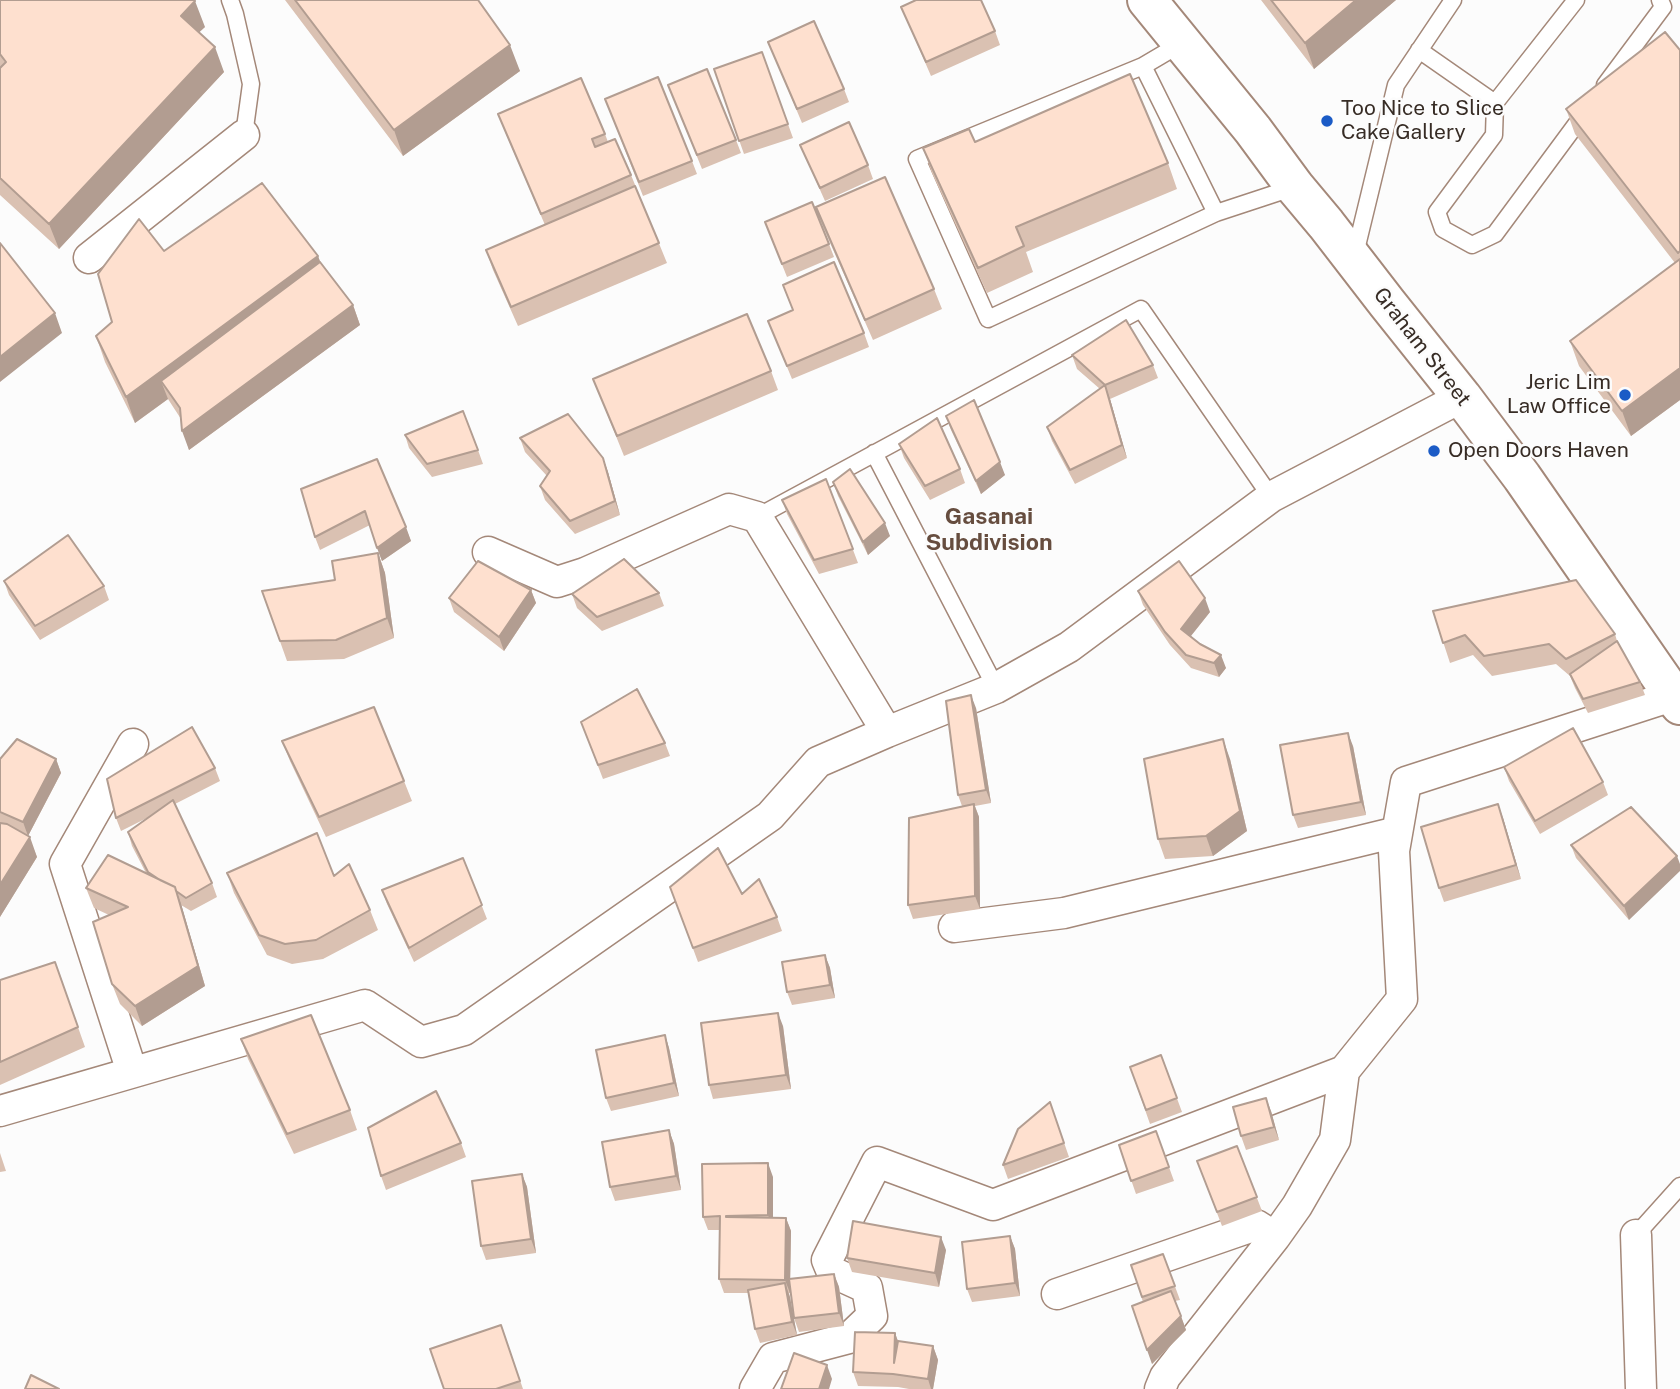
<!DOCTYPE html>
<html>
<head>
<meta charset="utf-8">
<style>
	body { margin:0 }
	canvas { display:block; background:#fcfcfc }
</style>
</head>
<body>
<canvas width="1680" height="1389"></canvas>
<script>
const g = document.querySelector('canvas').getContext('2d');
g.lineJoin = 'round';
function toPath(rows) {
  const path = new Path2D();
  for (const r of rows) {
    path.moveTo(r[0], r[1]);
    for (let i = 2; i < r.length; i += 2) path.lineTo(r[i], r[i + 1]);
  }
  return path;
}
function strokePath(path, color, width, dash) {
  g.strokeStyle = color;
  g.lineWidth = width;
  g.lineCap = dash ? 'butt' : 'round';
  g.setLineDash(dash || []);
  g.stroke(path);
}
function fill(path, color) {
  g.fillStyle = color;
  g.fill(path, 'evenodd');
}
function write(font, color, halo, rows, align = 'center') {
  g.font = font + ' "Public Sans",sans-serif';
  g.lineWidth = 5;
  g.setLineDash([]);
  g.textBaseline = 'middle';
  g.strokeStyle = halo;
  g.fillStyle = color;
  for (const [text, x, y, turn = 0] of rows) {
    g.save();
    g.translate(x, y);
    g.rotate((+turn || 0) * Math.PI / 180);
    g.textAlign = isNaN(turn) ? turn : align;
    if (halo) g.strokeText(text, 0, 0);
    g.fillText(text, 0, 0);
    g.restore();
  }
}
const lane = toPath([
	[230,0,235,14,251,84,244,135],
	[1576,0,1495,103,1494,135,1437,212,1443,229,1472,245,1495,234,1586,111],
	[1182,43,1143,66,917,159,988,319,1216,213,1295,187],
	[1419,50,1495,103],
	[1143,66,1216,213],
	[1605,85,1663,7,1660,0],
	[1355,254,1396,85,1453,0],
	[874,453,996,688],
	[757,517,1141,309,1271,497],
	[1636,1235,1680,1186]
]);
const street = toPath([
	[89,258,244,135],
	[488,552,557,582,585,573,729,509,757,517,887,732],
	[954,927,1064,913,1397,832],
	[132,1072,65,864,133,744],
	[0,1111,365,1005,421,1042,464,1030,770,816,818,762,887,732,996,688,1069,647,1271,497,1462,397],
	[1636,1235,1641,1389],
	[1057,1294,1256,1225,1275,1237],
	[755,1389,773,1358,849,1338,872,1316,867,1288,832,1272,827,1260,877,1162,993,1205,1344,1071],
	[1160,1389,1165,1377,1275,1237,1297,1206,1335,1140,1344,1071,1402,999,1394,851,1406,782,1672,696]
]);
const secondary = toPath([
	[1147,0,1253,130,1295,187,1326,224,1387,303,1462,397,1522,477,1680,705]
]);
strokePath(lane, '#a48879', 19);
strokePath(street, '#a48879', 33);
strokePath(secondary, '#a48879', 42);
strokePath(lane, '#fff', 16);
strokePath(street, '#fff', 30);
strokePath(secondary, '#fff', 38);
fill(toPath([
	[0,0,205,27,199,32,224,72,59,249,0,195],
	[285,0,478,0,520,71,403,156],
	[1261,0,1396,0,1314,69],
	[901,7,995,31,1000,45,931,76],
	[768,42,844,89,849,102,802,123],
	[1680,50,1680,400,1631,436,1579,366,1570,341,1675,263,1575,134,1566,109],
	[762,52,793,138,744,154,714,69],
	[668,85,736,140,741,153,702,169],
	[605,99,692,161,697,174,643,196],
	[498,114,605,134,608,142,631,175,667,263,518,326,493,270,486,250,545,225,506,134],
	[975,142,1168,163,1177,189,1026,252,1033,272,987,293,932,173,923,148],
	[800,145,868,165,873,179,825,201],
	[816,207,934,289,942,309,873,340,823,227],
	[765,222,829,244,834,257,787,277],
	[164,251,318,256,320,262,353,305,360,325,189,450,181,419,168,399,135,423,105,362,96,336,112,322],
	[783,285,864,333,869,347,792,379,768,321,793,311],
	[1072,355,1153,365,1158,378,1110,399,1127,458,1075,484,1052,441,1047,427,1100,389,1077,369],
	[771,371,778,390,624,456,593,379],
	[946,416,1005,475,981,494,951,430],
	[405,435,478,450,483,464,432,477,409,448],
	[520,438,603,458,608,472,620,515,575,534,545,500,540,486,547,476,525,452],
	[899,444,960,469,965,483,930,500,904,458],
	[377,459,411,541,382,561,370,525,320,550,315,537],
	[826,479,858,563,819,574,787,514,782,500],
	[833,482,890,536,868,555,838,496],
	[378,553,385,573,394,638,344,659,287,661,262,591,335,580],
	[4,581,104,586,109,600,40,640,9,595],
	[531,590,536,603,504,651,454,612,449,598],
	[1138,591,1210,612,1191,636,1226,668,1219,677,1191,668,1170,645,1143,605],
	[659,593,664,606,602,631,577,608,572,594],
	[1433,611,1615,634,1617,641,1640,682,1645,695,1588,713,1575,688,1570,676,1556,664,1492,676,1473,655,1450,663],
	[976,708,991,803,975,806,979,817,980,909,913,919,908,905,962,806,958,795],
	[581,722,665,743,670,756,603,779],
	[282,741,404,781,412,801,326,837,290,761],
	[1353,746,1366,815,1298,828,1293,815],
	[0,759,56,759,61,773,28,836,37,857,0,917],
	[1230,759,1247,831,1213,856,1165,859,1158,839],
	[1504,767,1603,782,1608,795,1540,834,1509,781],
	[215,768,220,781,175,804,212,883,217,897,191,911,181,905,205,986,142,1026,120,1004,112,984,109,915,94,908,86,888,146,873,132,846,128,832,147,818,121,831,116,818],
	[1631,807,1629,920,1576,858,1571,845],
	[1503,818,1521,879,1444,902,1439,888],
	[463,858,487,919,414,962,387,904,382,890],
	[227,873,334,876,370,910,378,930,323,959,292,964,267,955,234,893],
	[670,887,742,894,777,917,782,931,698,962],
	[825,955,830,968,835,998,792,1005,787,992],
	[55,962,85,1047,0,1085,0,980],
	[783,1026,791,1089,713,1099,709,1085],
	[665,1035,669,1048,679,1096,611,1111,606,1098],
	[241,1039,350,1110,357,1130,294,1154,248,1059],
	[1161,1055,1182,1112,1150,1124,1130,1067],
	[1050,1102,1069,1157,1008,1179,1003,1165],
	[1271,1111,1279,1140,1246,1150,1241,1136],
	[669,1130,674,1144,681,1190,615,1201,610,1187],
	[1156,1131,1174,1181,1136,1194,1119,1145],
	[461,1143,466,1157,386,1190,381,1176],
	[1237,1146,1262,1211,1222,1226,1197,1161],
	[0,1153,6,1171,0,1172],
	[522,1174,527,1187,536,1253,486,1260,481,1246],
	[773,1177,773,1218,786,1218,791,1231,790,1279,834,1274,839,1287,844,1326,799,1332,794,1318,790,1288,790,1293,789,1293,797,1335,760,1343,755,1329,748,1293,724,1293,719,1279,719,1230,708,1230,703,1217],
	[1010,1236,1015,1249,1020,1296,972,1302,967,1289],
	[946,1250,939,1287,852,1272,847,1258],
	[1163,1254,1180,1300,1175,1301,1186,1330,1152,1364,1143,1302,1131,1265],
	[501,1325,523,1389,444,1389],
	[895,1333,898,1341,933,1346,938,1360,933,1389,909,1389,898,1387,858,1386,853,1372]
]), '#dac1b2');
fill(toPath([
	[1356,0,1396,0,1314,69,1305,43],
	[195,1,205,27,190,41,181,16],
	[510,45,520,71,403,156,394,130],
	[215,47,224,72,59,249,49,224],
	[318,256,328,282,161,381,168,399,135,423,126,397],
	[353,305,360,325,189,450,182,431],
	[55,313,62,333,0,382,0,357],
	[1680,368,1680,400,1631,436,1622,411],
	[1105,385,1110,399,1127,458,1122,445],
	[603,458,608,472,620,515,615,501],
	[1000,462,1005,475,981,494,976,481],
	[885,523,890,536,868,555,863,542],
	[406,527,411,541,382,561,377,548],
	[378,553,385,573,394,638,387,618],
	[531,590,536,603,504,651,499,637],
	[1205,598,1210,612,1186,642,1181,629],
	[1221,655,1226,668,1219,677,1214,663],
	[971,695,976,708,991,803,986,790],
	[1348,733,1353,746,1366,815,1361,802],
	[1223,739,1230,759,1247,831,1213,856,1206,836],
	[56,759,61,773,28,836,23,822],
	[974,804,979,817,980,909,975,896],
	[1498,804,1503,818,1521,879,1516,865],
	[30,837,37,857,0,917,0,885],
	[1677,856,1680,864,1680,871,1629,920,1624,906],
	[175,887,182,907,205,986,142,1026,135,1006],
	[825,955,830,968,835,998,830,985],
	[778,1013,783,1026,791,1089,786,1075],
	[665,1035,669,1048,679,1096,674,1083],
	[1266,1098,1271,1111,1279,1140,1274,1127],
	[669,1130,674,1144,681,1190,676,1176],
	[768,1163,773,1177,773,1229,768,1215],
	[522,1174,527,1187,536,1253,531,1239],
	[786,1218,791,1231,790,1293,785,1280],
	[1010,1236,1015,1249,1020,1296,1015,1283],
	[941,1237,946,1250,939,1287,935,1273],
	[834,1274,839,1287,844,1326,839,1313],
	[785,1283,790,1297,797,1335,792,1322],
	[1181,1316,1186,1330,1152,1364,1147,1350],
	[895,1333,900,1347,899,1376,894,1363],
	[933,1346,938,1360,933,1389,931,1389,928,1379],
	[827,1365,832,1379,829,1389,819,1389]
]), '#b29d91');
const building = toPath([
	[0,0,194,0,195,1,181,16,215,47,49,224,0,178,0,68,6,62,0,54,0,0],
	[295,0,478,0,510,45,394,130,295,0],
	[916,0,981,0,995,31,926,62,901,7,916,0],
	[1271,0,1356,0,1305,43,1271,0],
	[814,21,844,89,797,109,768,42,814,21],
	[1665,32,1680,50,1680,251,1678,253,1566,109,1665,32],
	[762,52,788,124,739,141,714,69,762,52],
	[707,69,736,140,697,155,668,85,707,69],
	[1130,74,1168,163,1016,227,1024,246,978,268,923,148,969,129,975,142,1130,74],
	[658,77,692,161,639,182,605,99,658,77],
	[581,78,605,134,592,139,595,147,615,139,631,175,541,214,498,114,581,78],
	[849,122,868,165,820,188,800,145,849,122],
	[885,177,934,289,865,320,816,207,885,177],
	[262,183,318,256,126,397,96,336,112,322,98,274,139,219,164,251,262,183],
	[635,186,659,243,511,307,486,250,635,186],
	[812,202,829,244,782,264,765,222,812,202],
	[0,243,55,313,0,357,0,243],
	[1680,259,1680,368,1622,411,1570,341,1680,259],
	[320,262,353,305,182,431,180,408,161,381,320,262],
	[834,262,864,333,787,366,768,321,793,310,783,285,834,262],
	[747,314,771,371,617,436,593,379,747,314],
	[1126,320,1153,365,1105,385,1122,445,1070,470,1047,427,1105,385,1072,355,1126,320],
	[974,400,1000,462,976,481,946,416,974,400],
	[463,411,478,450,427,464,405,435,463,411],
	[568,414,603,458,615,501,570,521,540,486,550,471,520,438,568,414],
	[937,418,960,469,925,486,899,444,937,418],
	[377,459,406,527,377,548,365,511,315,537,301,489,377,459],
	[850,469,885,523,863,542,833,482,850,469],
	[826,479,853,549,814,560,782,500,826,479],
	[68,535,104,586,35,626,4,581,68,535],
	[378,553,387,618,336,640,280,641,262,591,335,580,332,561,378,553],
	[624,559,659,593,597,617,572,594,624,559],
	[478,561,531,590,499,637,449,598,478,561],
	[1179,561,1205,598,1181,629,1200,644,1221,655,1214,663,1186,655,1165,632,1138,591,1179,561],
	[1576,580,1615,634,1566,659,1549,644,1484,656,1465,635,1443,643,1433,611,1576,580],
	[1617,641,1640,682,1583,699,1570,674,1617,641],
	[637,689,665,743,598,765,581,722,637,689],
	[971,695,986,790,958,795,946,701,971,695],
	[374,707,404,781,319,817,282,741,374,707],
	[192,727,215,768,116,818,107,779,192,727],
	[1573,728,1603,782,1535,821,1504,767,1573,728],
	[1348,733,1361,802,1293,815,1280,745,1348,733],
	[17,739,56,759,23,822,0,812,0,759,17,739],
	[1223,739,1240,811,1206,836,1158,839,1144,759,1223,739],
	[173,800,212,883,186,898,176,891,175,887,160,880,148,872,128,832,173,800],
	[974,804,975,896,908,905,909,818,974,804],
	[1498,804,1516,865,1439,888,1421,827,1498,804],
	[1631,807,1677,856,1624,906,1571,845,1631,807],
	[0,823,7,824,30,837,0,885,0,823],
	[317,833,334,876,349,864,370,910,316,940,285,944,259,935,227,873,317,833],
	[718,848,742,894,759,879,777,917,693,948,670,887,718,848],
	[108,855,175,887,198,966,135,1006,112,984,93,922,128,907,86,888,108,855],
	[463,858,482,905,409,948,382,890,463,858],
	[825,955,830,985,787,992,782,962,825,955],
	[55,962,78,1027,0,1062,0,980,55,962],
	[778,1013,786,1075,709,1085,701,1023,778,1013],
	[311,1015,350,1110,287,1134,241,1039,311,1015],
	[665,1035,674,1083,606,1098,596,1050,665,1035],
	[1161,1055,1177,1098,1146,1110,1130,1067,1161,1055],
	[436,1091,461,1143,381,1176,368,1128,436,1091],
	[1266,1098,1274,1127,1241,1136,1233,1107,1266,1098],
	[1050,1102,1064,1143,1003,1165,1018,1129,1050,1102],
	[669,1130,676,1176,610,1187,602,1142,669,1130],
	[1156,1131,1169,1167,1131,1181,1119,1145,1156,1131],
	[1237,1146,1257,1197,1217,1212,1197,1161,1237,1146],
	[768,1163,768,1215,726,1216,726,1217,786,1218,785,1280,719,1279,720,1216,703,1217,702,1164,768,1163],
	[522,1174,531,1239,481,1246,472,1181,522,1174],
	[853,1221,941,1237,935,1273,847,1258,853,1221],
	[1010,1236,1015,1283,967,1289,962,1242,1010,1236],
	[1163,1254,1175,1286,1142,1297,1131,1265,1163,1254],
	[834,1274,839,1313,794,1318,789,1279,834,1274],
	[785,1283,792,1322,755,1329,748,1290,785,1283],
	[1171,1291,1181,1316,1147,1350,1132,1306,1171,1291],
	[501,1325,520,1381,496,1389,444,1389,430,1349,501,1325],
	[855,1332,895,1333,894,1363,898,1341,933,1346,928,1379,893,1374,853,1372,855,1332],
	[794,1353,827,1365,819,1389,781,1389,794,1353],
	[31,1375,59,1389,25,1389,31,1375]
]);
fill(building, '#fee0cf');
strokePath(building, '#b29d91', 2);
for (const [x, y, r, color] of [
	[1327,121,7,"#1b5bc6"],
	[1625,395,7,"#1b5bc6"],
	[1434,451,7,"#1b5bc6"]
]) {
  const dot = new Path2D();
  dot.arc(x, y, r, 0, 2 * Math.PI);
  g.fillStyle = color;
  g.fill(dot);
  strokePath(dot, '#fcfcfc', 2.5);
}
write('21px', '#372c25', '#fcfcfc', [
	["Too Nice to Slice",1341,109],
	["Cake Gallery",1341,133],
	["Jeric Lim",1611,383,"right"],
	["Law Office",1611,407,"right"],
	["Open Doors Haven",1448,451]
], 'left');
write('21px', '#372c25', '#fcfcfc', [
	["Graham Street",1422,347,52]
]);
write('bold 23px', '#664d3f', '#fcfcfc', [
	["Gasanai",989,517],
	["Subdivision",989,543]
]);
</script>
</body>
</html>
